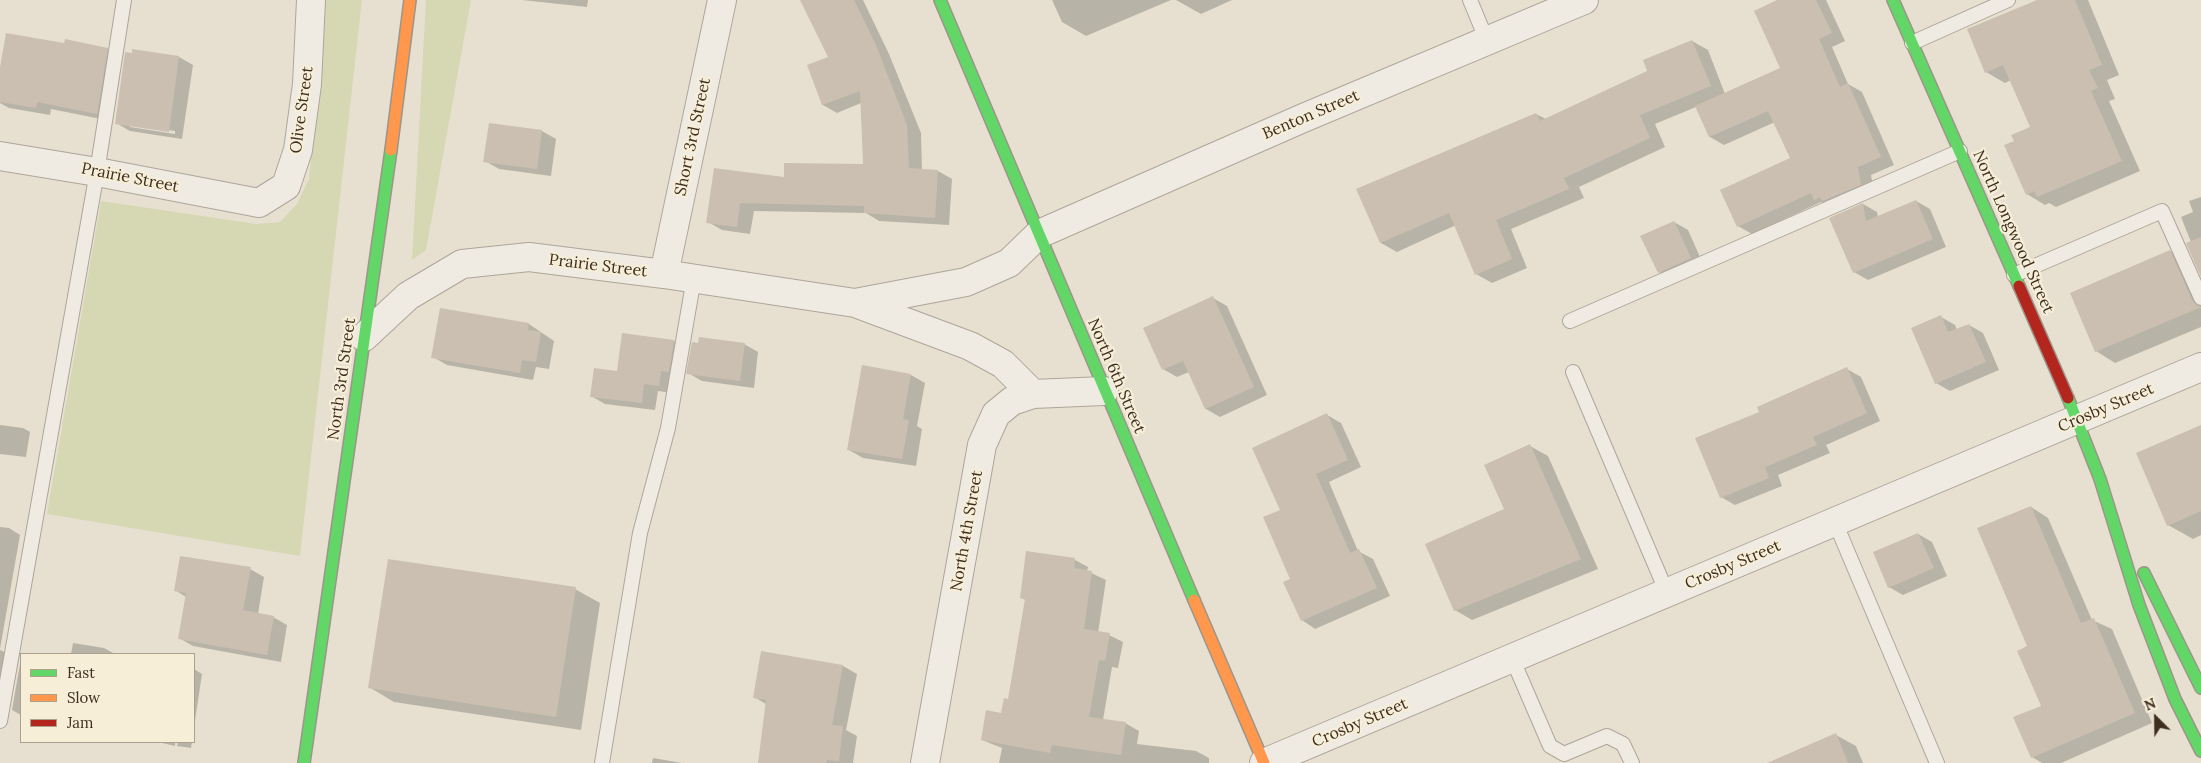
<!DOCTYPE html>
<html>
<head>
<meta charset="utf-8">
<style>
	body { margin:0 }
	#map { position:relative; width:2201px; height:763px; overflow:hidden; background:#e7e0d1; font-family:Lora,serif }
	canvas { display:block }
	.legend { position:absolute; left:20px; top:653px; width:175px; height:90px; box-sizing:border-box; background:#f7eed8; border:1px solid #ada18e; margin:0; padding:6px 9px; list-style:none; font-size:15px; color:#3d2e20 }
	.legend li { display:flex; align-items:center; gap:10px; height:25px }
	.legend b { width:25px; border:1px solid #ada18e }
	.north { position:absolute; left:2131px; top:693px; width:50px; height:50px; -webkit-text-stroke:4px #f7eed8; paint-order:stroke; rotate:337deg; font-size:14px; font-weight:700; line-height:20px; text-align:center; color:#3d2e20 }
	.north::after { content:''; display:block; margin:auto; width:18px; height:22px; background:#3d2e20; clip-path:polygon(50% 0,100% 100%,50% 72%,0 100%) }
</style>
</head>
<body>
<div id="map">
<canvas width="2201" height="763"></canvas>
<ul class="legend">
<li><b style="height:6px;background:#63d668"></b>Fast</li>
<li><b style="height:6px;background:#ff974d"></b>Slow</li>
<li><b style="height:6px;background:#b3261e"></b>Jam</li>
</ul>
<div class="north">N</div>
</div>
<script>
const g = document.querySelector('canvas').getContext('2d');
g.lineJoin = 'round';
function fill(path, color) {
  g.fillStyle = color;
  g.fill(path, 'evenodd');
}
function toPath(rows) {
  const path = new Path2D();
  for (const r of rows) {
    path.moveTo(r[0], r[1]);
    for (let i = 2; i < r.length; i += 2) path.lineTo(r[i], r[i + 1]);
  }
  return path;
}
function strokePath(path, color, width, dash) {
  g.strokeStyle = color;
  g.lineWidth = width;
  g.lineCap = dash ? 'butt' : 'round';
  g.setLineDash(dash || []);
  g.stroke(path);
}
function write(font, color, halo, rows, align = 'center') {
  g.font = font + ' Lora,serif';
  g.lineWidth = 4.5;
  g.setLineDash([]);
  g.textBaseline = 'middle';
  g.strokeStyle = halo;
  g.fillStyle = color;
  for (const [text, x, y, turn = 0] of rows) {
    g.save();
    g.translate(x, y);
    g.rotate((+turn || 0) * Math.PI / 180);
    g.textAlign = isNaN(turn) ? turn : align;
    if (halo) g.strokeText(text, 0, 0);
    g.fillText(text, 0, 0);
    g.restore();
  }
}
fill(toPath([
	[324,0,362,0,300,556,47,514,101,201,256,224,280,222,297,204,309,179],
	[426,0,471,0,426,250,412,260]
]), '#d6d7b3');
fill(toPath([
	[522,0,588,0,587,7],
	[814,0,863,0,889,54,921,133,922,170,938,171,952,179,949,225,879,221,866,213,754,211,750,234,722,230,708,222,715,169,785,179,864,166,861,103,837,113,823,105,809,66,830,58],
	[1052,0,1171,0,1086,36,1062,22],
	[1176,0,1232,0,1201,14],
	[1780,0,1826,0,1845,41,1832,47,1848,84,1862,92,1894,165,1871,175,1874,193,1829,207,1821,202,1752,234,1738,226,1791,158,1775,122,1724,145,1710,137,1696,107,1655,124,1665,147,1579,187,1584,198,1511,229,1527,268,1492,283,1476,274,1456,225,1397,252,1381,243,1357,189,1536,114,1546,119,1649,72,1692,41,1708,50,1725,94,1782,69],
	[2041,0,2088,0,2119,75,2107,80,2115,99,2109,101,2140,171,2056,207,2049,203,2045,205,2027,194,2015,142,2032,128,2011,80,2005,83,1986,72],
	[65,44,107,49,121,57,111,121,51,109,50,115,9,108,0,103,0,74],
	[134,51,179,57,193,65,182,139,130,131,116,123],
	[130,125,175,131,175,134,130,127],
	[542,131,556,139,551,176,499,169,485,161],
	[2201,197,2201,276,2191,242,2181,217,2193,212,2189,201],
	[1916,201,1930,209,1946,247,1868,280,1854,272,1831,218,1863,204,1877,212,1878,217],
	[1674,222,1688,230,1704,266,1673,280,1659,272],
	[2170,251,2190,263,2201,287,2201,327,2115,363,2096,351],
	[1213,298,1227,306,1267,395,1220,417,1206,409,1189,372,1177,377,1163,369],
	[1941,317,1955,325,1957,330,1969,325,1983,333,1999,370,1950,391,1936,383],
	[529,324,554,341,549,369,536,367,533,380,447,365,433,357],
	[623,335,674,341,688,349,673,393,658,391,655,410,605,404,591,396,618,373],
	[699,344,744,344,758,352,754,388,702,381,688,373],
	[1847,369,1861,377,1880,421,1826,445,1830,453,1778,475,1782,486,1735,505,1721,497,1761,413],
	[911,375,925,383,917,426,922,429,916,466,863,458,849,450],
	[1327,415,1341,423,1361,467,1329,482,1358,551,1373,559,1390,596,1315,629,1302,620,1292,580,1281,510],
	[0,425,23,428,30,432,26,457,0,454],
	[2201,427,2201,535,2193,539,2168,525],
	[1530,446,1548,456,1598,569,1472,620,1455,610,1506,510],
	[2031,507,2048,518,2092,620,2112,629,2152,723,2061,763,2042,763,2032,757,2042,706,2029,647],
	[0,527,9,528,20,535,0,649],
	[1918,534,1932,542,1947,576,1903,595,1889,587],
	[1075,560,1088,567,1087,571,1106,580,1098,633,1109,635,1123,642,1118,668,1112,667,1103,720,1125,723,1139,731,1137,744,1196,751,1209,758,1209,763,999,763,1002,748,982,740,1002,714,1009,701,1026,600,1021,598],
	[250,569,264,577,258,614,273,617,287,625,281,662,193,646,179,638,186,597,175,590],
	[575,589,600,603,581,730,394,702,369,687],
	[73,643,104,648,115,654,71,654],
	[0,650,15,657,0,712],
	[762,652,843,666,857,674,846,730,857,736,853,763,759,763,766,704,754,697],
	[21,658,21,715,12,710],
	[194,669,202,674,194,727],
	[1836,735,1856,746,1863,763,1770,763],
	[158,742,175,742,175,746],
	[178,742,192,742,191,748,177,746],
	[653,758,682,763,652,763]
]), '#0003');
fill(toPath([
	[800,0,854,0,876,45,907,125,909,168,938,170,935,218,864,213,864,206,740,203,737,227,706,223,714,168,784,177,784,163,863,164,860,91,822,105,807,65,828,57],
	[1777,0,1816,0,1832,33,1819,39,1840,87,1848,83,1881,157,1858,167,1861,185,1822,201,1820,197,1814,200,1811,193,1737,227,1720,190,1790,158,1768,111,1709,137,1695,106,1780,68,1754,11],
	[2037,0,2075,0,2102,65,2089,70,2098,88,2091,91,2122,161,2037,197,2034,191,2026,195,2004,145,2014,141,2011,135,2030,127,2003,65,1985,73,1967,29],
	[6,33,64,43,65,39,108,48,97,114,37,102,36,108,0,102,0,67],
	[1692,40,1711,86,1640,115,1650,138,1564,178,1569,189,1496,220,1512,259,1475,275,1449,213,1380,243,1356,189,1536,113,1540,121,1647,71,1643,60],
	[132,49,179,56,169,132,115,124,125,52,132,53],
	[489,123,542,130,537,169,483,162],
	[1916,200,1933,239,1853,273,1829,218,1863,203,1866,221],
	[1674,221,1691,258,1658,273,1640,236],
	[2201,237,2201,277,2186,243],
	[2170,250,2193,302,2201,307,2095,352,2070,293],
	[1213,296,1254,387,1205,409,1183,361,1162,370,1143,328],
	[440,308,529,323,528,330,541,332,536,362,522,360,520,373,431,358],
	[1941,315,1948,332,1969,324,1986,362,1935,384,1911,328],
	[622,333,674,340,669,372,661,371,659,386,644,384,642,403,590,397,594,368,617,371],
	[699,337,745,343,740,381,686,374,692,342,698,343],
	[862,365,911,374,903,419,909,420,902,459,847,450],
	[1847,367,1867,413,1813,437,1817,445,1765,467,1769,478,1720,498,1695,438,1759,412,1757,407],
	[1327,413,1348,460,1316,474,1350,553,1359,549,1377,588,1301,621,1283,582,1290,579,1263,517,1280,510,1252,448],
	[2201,425,2201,511,2167,526,2136,453],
	[1530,444,1581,559,1454,611,1425,544,1504,509,1484,465],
	[2031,506,2081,623,2094,618,2135,713,2031,758,2013,717,2041,706,2017,651,2027,646,1977,528],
	[1918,533,1934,568,1888,588,1873,552],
	[1026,551,1075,558,1074,568,1092,571,1084,629,1110,633,1105,661,1099,660,1089,717,1126,722,1121,755,1052,745,1050,753,981,740,986,710,1001,713,1004,698,1008,699,1025,599,1020,598],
	[180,556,251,567,243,610,274,616,267,655,178,639,186,593,174,591],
	[388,559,576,587,556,717,368,688],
	[761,651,843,665,832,725,843,726,839,761,827,760,826,763,758,763,766,700,753,698],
	[1836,733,1848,763,1767,763]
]), '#cbbfb2');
const lane = toPath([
	[1470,0,1487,41],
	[1912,43,2008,0],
	[2014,275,2162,211,2201,298],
	[1570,321,1960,151],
	[1573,372,1667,593],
	[1835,522,1937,763],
	[1512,658,1550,746,1564,754,1607,736,1623,744,1632,763],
	[0,721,97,172,124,0],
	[602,763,640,533,668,428,694,278]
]);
const street = toPath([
	[0,156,97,172,259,203,286,186,298,150,307,84,311,0],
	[664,274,722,0],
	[855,303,966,282,1009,263,1039,234,1301,119,1584,0],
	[364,337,408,296,462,264,529,257,664,274,855,303,970,346,1003,364,1033,394],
	[925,763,982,445,996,414,1012,401,1033,394,1104,391],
	[1264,763,2201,367]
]);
const fast = toPath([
	[940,0,1194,600],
	[1893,0,2019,286],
	[2068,398,2100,479,2139,605,2175,699,2201,751],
	[2144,573,2201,688],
	[304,763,391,150]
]);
const slow = toPath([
	[391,150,410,0],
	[1194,600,1264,763]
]);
const jam = toPath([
	[2019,286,2068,398]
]);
strokePath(lane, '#ada599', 16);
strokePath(street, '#ada599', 30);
strokePath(fast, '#9c958a', 14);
strokePath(slow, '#9c958a', 14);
strokePath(jam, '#9c958a', 14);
strokePath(lane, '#efebe3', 14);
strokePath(street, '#efebe3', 28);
strokePath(fast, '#63d668', 11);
strokePath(slow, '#ff974d', 11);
strokePath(jam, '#b3261e', 11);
write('16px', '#3d2e20', '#f7eed8', [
	["Olive Street",302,110,-82],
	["Benton Street",1311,115,-23],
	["Short 3rd Street",693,137,-78],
	["Prairie Street",130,178,11],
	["North Longwood Street",2013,232,66],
	["Prairie Street",598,266,7],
	["North 6th Street",1116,376,67],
	["North 3rd Street",342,379,-82],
	["Crosby Street",2106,408,-23],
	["North 4th Street",967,531,-80],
	["Crosby Street",1733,565,-23],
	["Crosby Street",1360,723,-23]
]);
</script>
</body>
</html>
